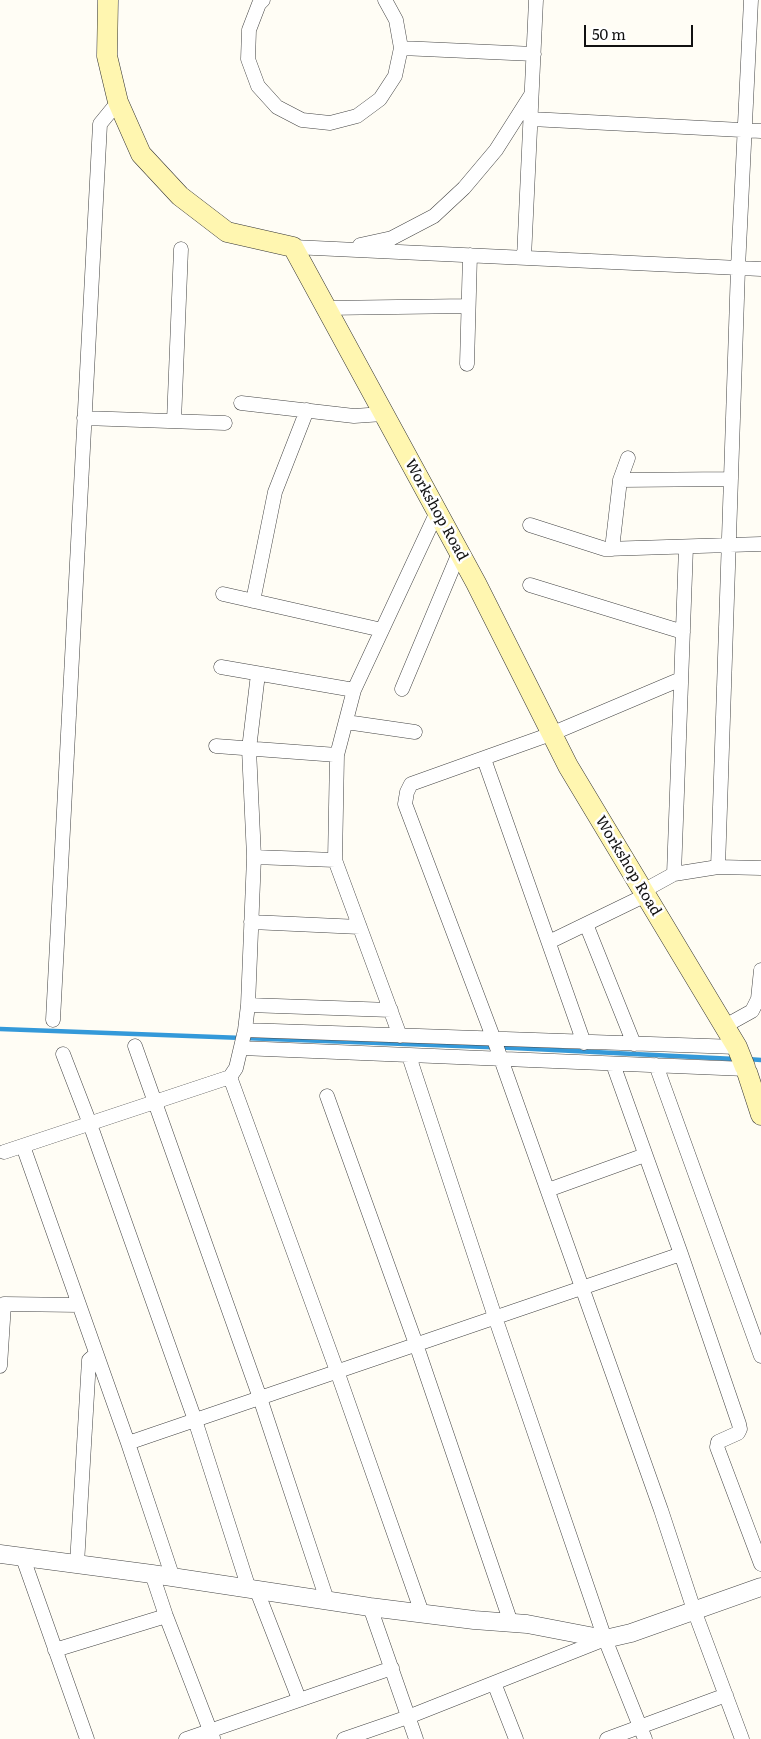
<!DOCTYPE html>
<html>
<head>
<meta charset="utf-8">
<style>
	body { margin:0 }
	#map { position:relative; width:761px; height:1739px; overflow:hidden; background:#fffdf5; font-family:Literata,serif }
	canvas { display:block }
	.scale { position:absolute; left:584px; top:25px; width:109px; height:22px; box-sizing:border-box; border:2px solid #111; border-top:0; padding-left:6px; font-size:15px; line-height:18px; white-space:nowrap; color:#111; -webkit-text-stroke:4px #fff; paint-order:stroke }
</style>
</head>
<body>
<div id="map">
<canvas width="761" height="1739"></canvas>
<div class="scale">50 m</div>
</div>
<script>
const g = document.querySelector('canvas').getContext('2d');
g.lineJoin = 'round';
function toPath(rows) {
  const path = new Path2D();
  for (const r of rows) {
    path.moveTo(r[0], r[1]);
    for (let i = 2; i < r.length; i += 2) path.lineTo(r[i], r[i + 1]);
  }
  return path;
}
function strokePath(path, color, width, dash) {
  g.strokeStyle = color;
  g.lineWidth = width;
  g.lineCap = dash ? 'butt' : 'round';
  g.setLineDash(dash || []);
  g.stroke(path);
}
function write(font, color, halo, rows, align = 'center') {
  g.font = font + ' Literata,serif';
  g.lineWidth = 5;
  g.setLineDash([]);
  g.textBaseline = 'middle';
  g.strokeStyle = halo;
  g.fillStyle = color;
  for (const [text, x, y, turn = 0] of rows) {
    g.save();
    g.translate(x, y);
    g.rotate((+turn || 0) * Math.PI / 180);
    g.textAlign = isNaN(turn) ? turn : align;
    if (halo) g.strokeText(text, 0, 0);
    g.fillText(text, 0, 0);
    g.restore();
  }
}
strokePath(toPath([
	[0,1029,513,1048,735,1059],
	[747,1059,761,1060]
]), '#3499d9', 4.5);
const minor = toPath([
	[263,0,259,4,249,30,248,59,258,86,277,107,302,120,330,123,357,116,380,99,395,76,401,48,396,20,385,0],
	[401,48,534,54],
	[531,119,761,131],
	[360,245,392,238,434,216,464,188,496,150,531,95],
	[293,247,761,269],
	[524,258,536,0],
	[325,308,468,306],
	[467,364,470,255],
	[241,403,354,416,383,414],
	[84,418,225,423],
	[174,421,181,249],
	[620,480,731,479],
	[530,525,605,549,761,544],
	[612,549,620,480,628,458],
	[530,585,683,632],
	[223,594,382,630],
	[253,601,275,492,307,410],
	[221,667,354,690],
	[681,679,551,734,411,784,407,792,405,804,496,1045,661,1510,694,1610,742,1739],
	[402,689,459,553],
	[346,722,415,732],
	[216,746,337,755],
	[484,759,584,1043],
	[254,857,335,860,400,1036],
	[335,860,337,755,354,690,437,512],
	[718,867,738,268,751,0],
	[674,874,686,547],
	[643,891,674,874,718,867,761,868],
	[251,922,360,927],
	[586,924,634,1044],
	[549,942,646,895],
	[248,1005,391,1010],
	[53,1020,100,124,118,102],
	[725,1026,752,1011,758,999,761,970],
	[245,1030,737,1047],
	[135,1046,260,1398,327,1600],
	[241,1048,746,1069],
	[63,1054,90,1124,195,1420,249,1589],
	[409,1056,495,1317,605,1639,645,1739],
	[613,1064,681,1254,739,1424,740,1429,738,1433,718,1442,717,1447,761,1564],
	[656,1065,761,1356],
	[230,1077,337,1371,422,1613],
	[327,1096,416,1344,511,1623],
	[23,1146,128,1443,173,1578],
	[4,1152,230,1077,236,1068,245,1030,248,1005,254,857,249,749,258,674],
	[548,1190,645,1155],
	[0,1366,4,1304,79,1305],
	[128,1443,681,1254],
	[23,1558,87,1739],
	[77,1564,89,1360,96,1354],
	[152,1574,166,1616,213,1738],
	[257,1591,299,1699],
	[370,1607,416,1739],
	[55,1650,166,1616],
	[494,1683,516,1739],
	[186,1739,392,1668],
	[344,1739,408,1717,605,1639],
	[607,1739,726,1695]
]);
const tertiary = toPath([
	[0,1554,152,1574,370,1607,474,1620,527,1624,605,1639,631,1633,761,1587]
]);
const secondary = toPath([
	[108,0,107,56,118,102,141,154,180,196,227,232,293,247,476,583,568,766,737,1047,745,1067],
	[747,1072,761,1115]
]);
strokePath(minor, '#444', 15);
strokePath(tertiary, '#444', 19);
strokePath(secondary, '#333', 21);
strokePath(minor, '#fff', 14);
strokePath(tertiary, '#fff', 18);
strokePath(secondary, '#fff6b0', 20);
write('15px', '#111', '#fff', [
	["Workshop Road",436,510,61],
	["Workshop Road",628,866,59]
]);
</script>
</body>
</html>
